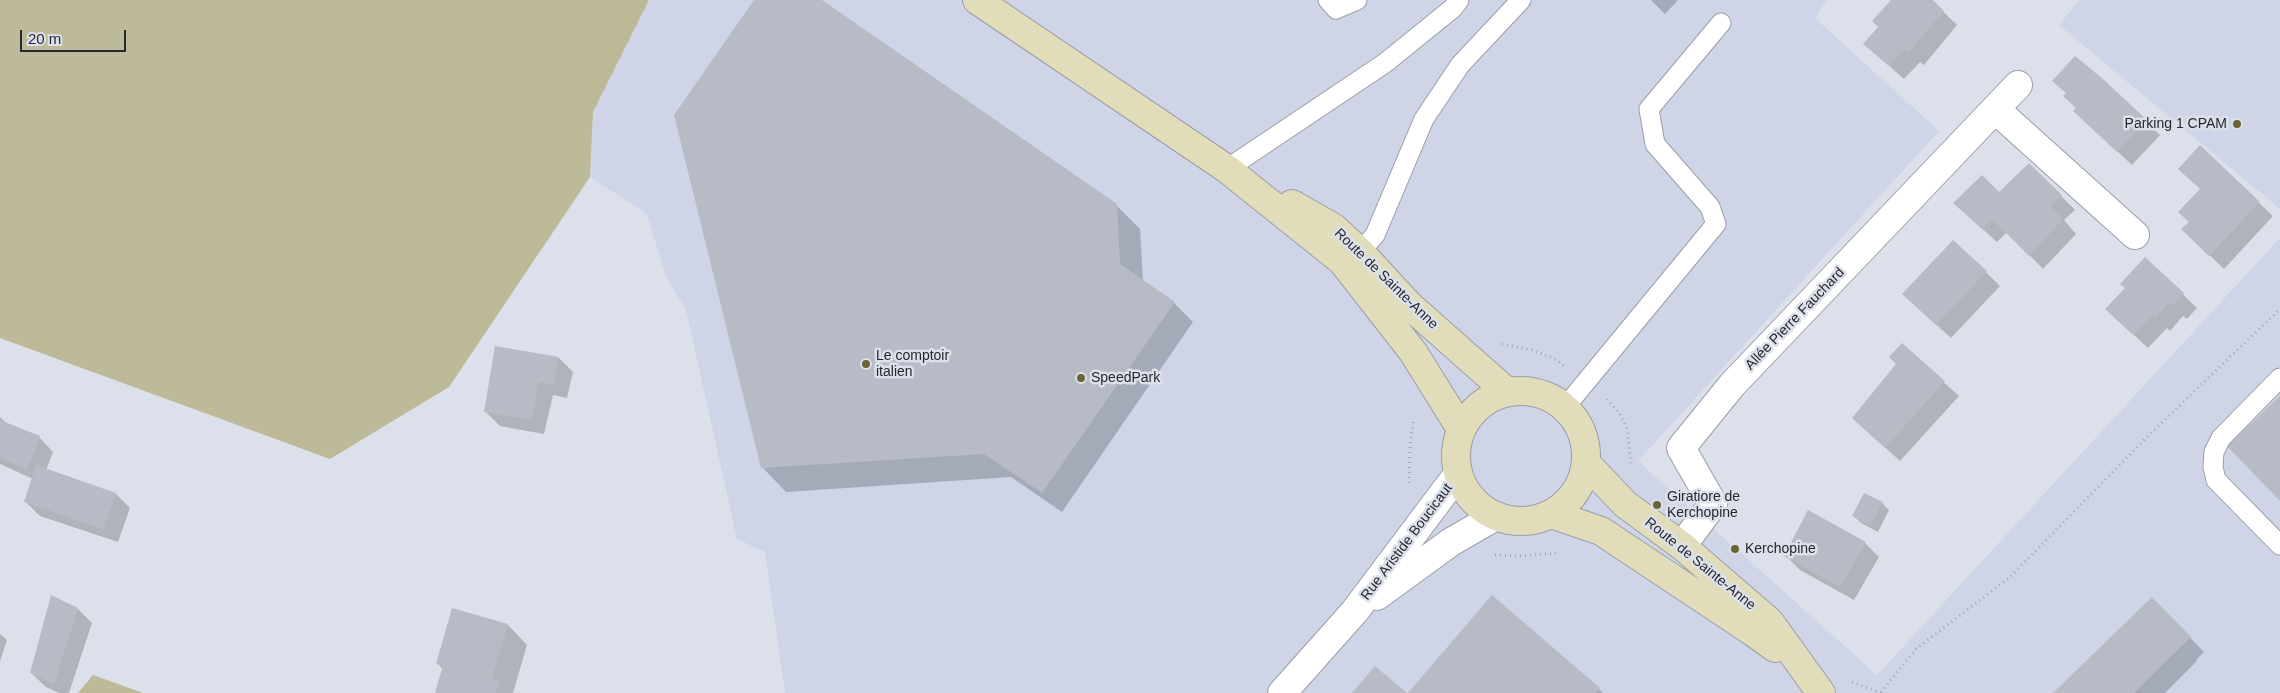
<!DOCTYPE html>
<html>
<head>
<meta charset="utf-8">
<style>
	body { margin:0 }
	#map { position:relative; width:2280px; height:693px; overflow:hidden; background:#dce0eb; font-family:Arial,sans-serif }
	canvas { display:block }
	.scale { position:absolute; left:20px; top:30px; width:106px; height:22px; box-sizing:border-box; border:2px solid #26282c; border-top:0; padding-left:6px; font-size:15px; line-height:18px; white-space:nowrap; color:#26282c; -webkit-text-stroke:4px #dce0eb; paint-order:stroke }
</style>
</head>
<body>
<div id="map">
<canvas width="2280" height="693"></canvas>
<div class="scale">20 m</div>
</div>
<script>
const g = document.querySelector('canvas').getContext('2d');
g.lineJoin = 'round';
function fill(path, color) {
  g.fillStyle = color;
  g.fill(path, 'evenodd');
}
function toPath(rows) {
  const path = new Path2D();
  for (const r of rows) {
    if (r.length === 3) {
      path.moveTo(r[0] + r[2], r[1]);
      path.arc(r[0], r[1], r[2], 0, 2 * Math.PI);
      continue;
    }
    path.moveTo(r[0], r[1]);
    for (let i = 2; i < r.length; i += 2) path.lineTo(r[i], r[i + 1]);
  }
  return path;
}
function strokePath(path, color, width, dash) {
  g.strokeStyle = color;
  g.lineWidth = width;
  g.lineCap = dash ? 'butt' : 'round';
  g.setLineDash(dash || []);
  g.stroke(path);
}
function write(font, color, halo, rows, align = 'center') {
  g.font = font + ' Arial,sans-serif';
  g.lineWidth = 5;
  g.setLineDash([]);
  g.textBaseline = 'middle';
  g.strokeStyle = halo;
  g.fillStyle = color;
  for (const [text, x, y, turn = 0] of rows) {
    g.save();
    g.translate(x, y);
    g.rotate((+turn || 0) * Math.PI / 180);
    g.textAlign = isNaN(turn) ? turn : align;
    if (halo) g.strokeText(text, 0, 0);
    g.fillText(text, 0, 0);
    g.restore();
  }
}
fill(toPath([
	[649,0,1827,0,1815,18,1939,131,1638,461,1877,675,2280,238,2280,693,785,693,765,552,737,539,686,310,666,277,647,214,590,177,593,112],
	[2079,0,2280,0,2280,209,2059,25]
]), '#cfd5e6');
fill(toPath([
	[0,0,649,0,593,112,590,177,449,387,330,459,0,338],
	[93,675,143,693,78,693]
]), '#bdba9a');
fill(toPath([
	[755,0,820,0,1116,205,1140,229,1143,281,1174,303,1193,322,1062,512,1011,477,786,492,763,468],
	[1651,0,1678,0,1665,14],
	[1892,0,1931,0,1957,25,1924,65,1920,62,1904,79,1864,44,1880,27],
	[2090,70,2160,135,2132,165,2089,125],
	[2029,164,2075,210,2064,220,2076,234,2043,269,2007,232,1997,242,1954,203,1999,194],
	[2201,189,2259,203,2273,216,2224,269,2197,243,2190,222],
	[2145,258,2197,308,2187,319,2183,316,2170,331,2167,328,2148,348,2121,323],
	[1986,272,2000,286,1951,338,1918,308],
	[1902,345,1959,396,1900,461,1868,432,1898,364],
	[559,358,573,372,567,398,553,395,544,434,500,426,486,412],
	[0,417,6,423,39,437,53,452,46,470,116,494,130,508,118,542,40,516,26,502,33,479,0,464],
	[1882,503,1889,510,1878,532,1861,523,1854,516],
	[1865,543,1879,557,1854,600,1800,570,1786,556],
	[52,597,78,609,92,623,69,693,59,693,46,687,31,673],
	[1492,597,1599,689,1603,693,1410,693],
	[2152,598,2204,652,2196,660,2197,661,2165,693,2055,693],
	[508,625,527,645,513,693,436,693,443,669,437,663],
	[0,634,7,640,0,661]
]), '#0003');
fill(toPath([
	[754,0,822,0,1117,204,1120,264,1175,302,1042,493,984,454,761,468,674,115],
	[1891,0,1933,0,1944,11,1909,52,1905,49,1889,66,1863,44,1878,27,1872,21],
	[2075,56,2103,79,2147,120,2117,152,2073,111,2076,108,2063,96,2066,93,2052,81],
	[2200,145,2260,202,2209,256,2181,229,2189,222,2178,212,2200,189,2178,169],
	[2029,163,2062,195,2051,206,2063,219,2029,256,1992,219,1982,229,1953,203,1982,175,1999,192],
	[1953,240,1987,271,1936,325,1902,294],
	[2145,257,2184,293,2172,306,2169,303,2155,318,2152,315,2133,335,2105,309,2125,288,2120,284],
	[1902,343,1945,381,1885,448,1852,418,1896,364,1889,357],
	[495,346,559,357,553,385,539,381,531,420,484,412],
	[2280,396,2280,501,2227,446],
	[0,420,40,436,27,470,0,457],
	[36,465,116,493,104,529,24,502],
	[1864,493,1883,502,1870,526,1852,516],
	[1808,510,1866,542,1840,587,1784,556],
	[51,595,78,608,54,684,30,673],
	[1492,595,1600,688,1596,693,1408,693],
	[2152,597,2191,637,2134,693,2053,693],
	[452,608,508,624,492,679,499,681,495,693,435,693,443,665,436,664],
	[1375,666,1407,693,1352,693]
]), '#b7bbc5');
const lane = toPath([
	[1328,0,1336,9,1357,0],
	[1227,169,1385,63,1453,8,1459,0],
	[1360,252,1375,235,1424,119,1460,65,1521,0],
	[2280,378,2221,438,2214,452,2213,467,2216,480,2280,545],
	[1566,406,1716,224,1710,207,1655,144,1649,109,1721,23]
]);
const street = toPath([
	[1995,109,2135,235],
	[1682,546,1713,504,1681,448,1732,385,2018,85],
	[1377,596,1451,542,1496,516],
	[1282,693,1355,611,1458,474]
]);
const secondary = toPath([
	[977,0,1227,169,1342,261,1413,352,1461,429],
	[1292,204,1334,228,1360,252,1409,305,1506,391],
	[1521,456,65],
	[1587,464,1625,504,1682,546,1769,621,1821,693],
	[1551,514,1601,531,1753,632,1775,648]
]);
strokePath(lane, '#9a9ea8', 21);
strokePath(street, '#9a9ea8', 30);
strokePath(secondary, '#9a9ea8', 30);
strokePath(toPath([
	[1502,344,1532,350,1557,360,1564,366],
	[1607,399,1620,414,1627,429,1631,463],
	[1409,483,1410,446,1414,418],
	[1495,555,1518,556,1559,553],
	[1852,682,1881,693],
	[1881,692,1916,649,2009,578,2151,433,2280,309]
]), '#a5a8b1', 3, [1, 4]);
strokePath(lane, '#fff', 19);
strokePath(street, '#fff', 28);
strokePath(secondary, '#e1ddbb', 28);
for (const [x, y, r, color] of [
	[2237,124,5,"#6a6430"],
	[866,364,5,"#6a6430"],
	[1081,378,5,"#6a6430"],
	[1657,505,5,"#6a6430"],
	[1735,549,5,"#6a6430"]
]) {
  const dot = new Path2D();
  dot.arc(x, y, r, 0, 2 * Math.PI);
  g.fillStyle = color;
  g.fill(dot);
  strokePath(dot, '#dce0eb', 2);
}
write('14px', '#26282c', '#dce0eb', [
	["Parking 1 CPAM",2227,124,"right"],
	["Le comptoir",876,356],
	["italien",876,372],
	["SpeedPark",1091,378],
	["Giratiore de",1667,497],
	["Kerchopine",1667,513],
	["Kerchopine",1745,549]
], 'left');
write('14px', '#26282c', '#dce0eb', [
	["Route de Sainte-Anne",1386,279,44],
	["Allée Pierre Fauchard",1795,319,-46],
	["Rue Aristide Boucicaut",1407,542,-53],
	["Route de Sainte-Anne",1700,564,39]
]);
</script>
</body>
</html>
